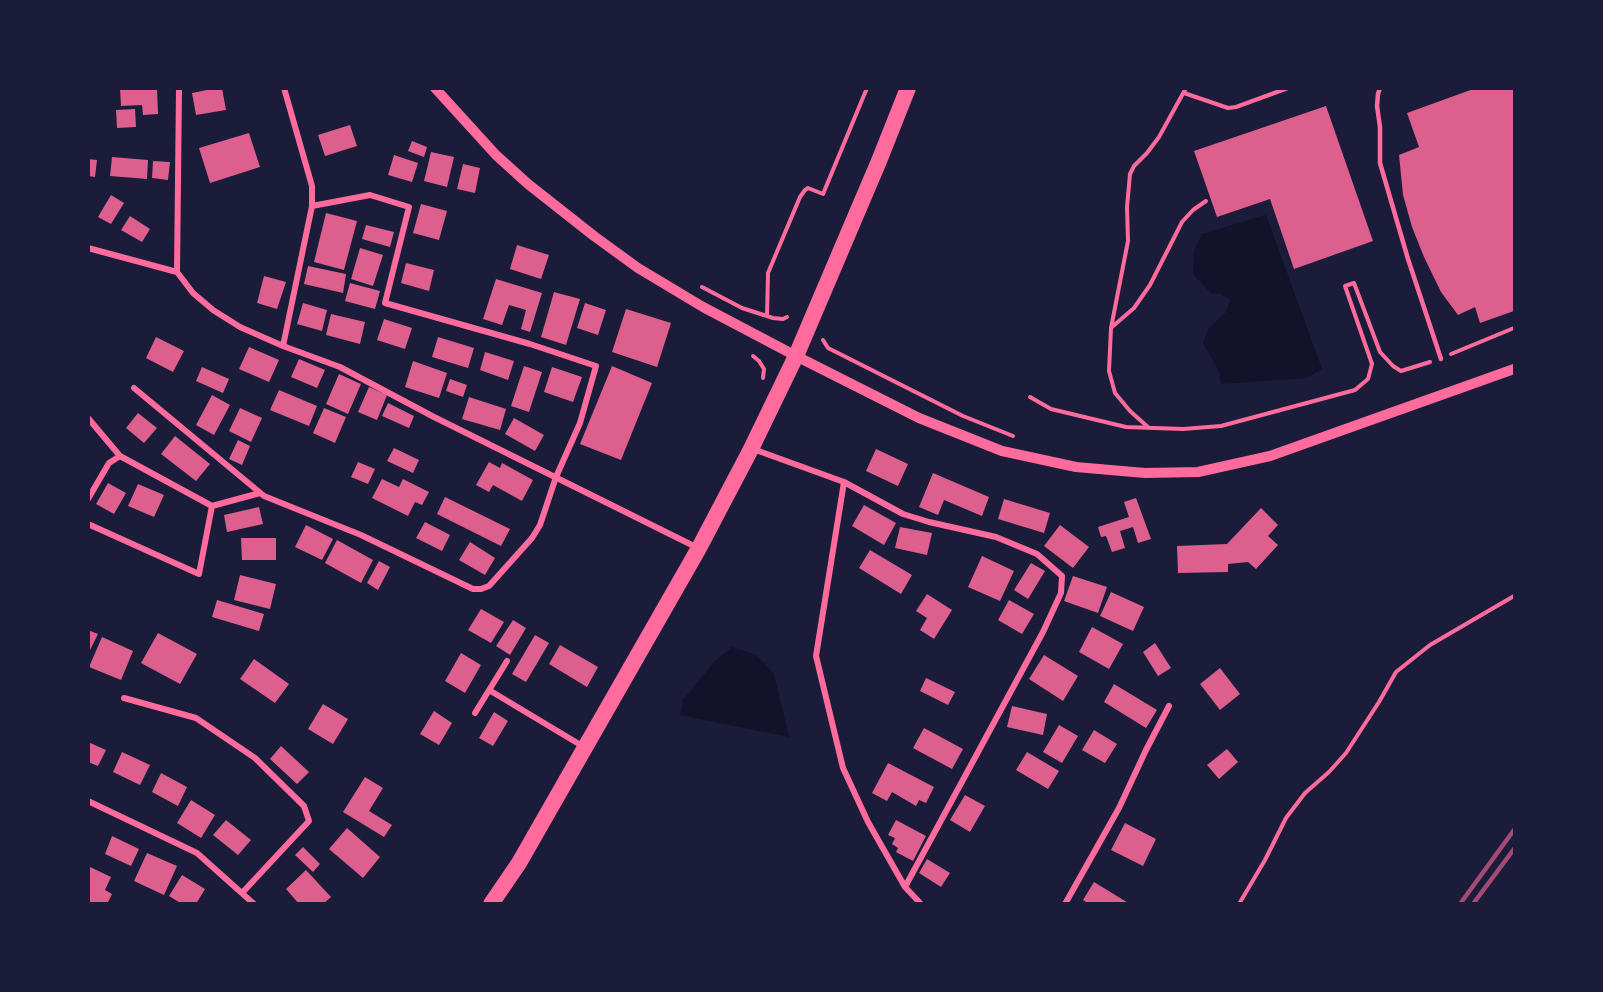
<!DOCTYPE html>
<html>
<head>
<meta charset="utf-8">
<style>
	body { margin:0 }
	#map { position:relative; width:1603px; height:992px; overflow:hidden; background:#1b1b3a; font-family:"Asap Condensed",sans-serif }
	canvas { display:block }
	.frame { position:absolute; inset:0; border:90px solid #1b1b3a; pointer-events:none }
</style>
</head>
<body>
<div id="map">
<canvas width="1603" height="992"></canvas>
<div class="frame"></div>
</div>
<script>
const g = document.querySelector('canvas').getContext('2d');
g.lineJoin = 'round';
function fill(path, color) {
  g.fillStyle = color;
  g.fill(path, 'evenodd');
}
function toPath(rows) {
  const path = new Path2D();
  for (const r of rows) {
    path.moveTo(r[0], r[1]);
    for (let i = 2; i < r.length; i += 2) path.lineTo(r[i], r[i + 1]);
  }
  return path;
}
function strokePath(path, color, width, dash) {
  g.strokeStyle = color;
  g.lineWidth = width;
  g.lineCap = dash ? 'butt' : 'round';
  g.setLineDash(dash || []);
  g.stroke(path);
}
fill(toPath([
	[1266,215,1322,369,1306,378,1221,384,1219,371,1203,343,1209,328,1226,312,1230,300,1221,294,1211,293,1193,274,1194,251,1202,234],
	[732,647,756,655,774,674,789,737,680,715,683,700,715,661]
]), '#12122b');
fill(toPath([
	[120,88,157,88,158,114,143,115,142,105,121,106],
	[217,88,222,88,226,110,196,115,192,93],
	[1476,88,1514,88,1514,311,1480,323,1475,307,1458,315,1441,292,1424,257,1412,227,1403,195,1399,155,1419,147,1407,113],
	[1326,106,1373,241,1294,269,1270,199,1217,217,1194,151],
	[135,109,136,127,117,128,116,110],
	[350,125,357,146,325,156,318,135],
	[249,133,260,167,210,183,199,148],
	[412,141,427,147,424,157,408,151],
	[431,152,454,157,447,187,424,181],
	[394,155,418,163,412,182,388,175],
	[112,157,148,160,147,179,110,176],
	[88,159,97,160,95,177,88,176],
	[153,161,170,162,168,180,152,178],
	[463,164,480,168,475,193,457,189],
	[111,195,124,203,111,224,98,217],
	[421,204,447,211,439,240,413,233],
	[326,213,357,221,344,270,314,262],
	[130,216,150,229,142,242,121,230],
	[366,225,394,232,390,247,362,239],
	[517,245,549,255,541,279,510,269],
	[360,248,383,255,373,286,351,279],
	[406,263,434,270,429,291,401,283],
	[308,266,346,274,343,293,304,284],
	[264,276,286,282,277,309,257,303],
	[496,279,542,293,530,332,521,329,526,310,509,305,502,325,483,319],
	[350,283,380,291,375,309,345,301],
	[554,292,580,299,566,345,541,337],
	[303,303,327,310,322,331,297,324],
	[585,303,606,310,598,335,577,328],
	[626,309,671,323,657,367,612,352],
	[331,314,365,322,360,344,326,335],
	[384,319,412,328,405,349,377,340],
	[156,337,184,351,173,372,146,358],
	[438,337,474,348,468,368,432,357],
	[249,347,279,360,269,382,239,369],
	[485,352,514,361,508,380,480,370],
	[299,359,325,370,317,388,291,377],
	[413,361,447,373,439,398,405,387],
	[524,366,542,372,529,412,511,406],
	[612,366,652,383,621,460,580,444],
	[202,367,229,379,223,393,196,381],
	[552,367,582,377,573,402,544,392],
	[339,374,361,384,348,414,326,404],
	[450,379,467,385,463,397,446,391],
	[369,387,387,395,377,420,358,412],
	[279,390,317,406,309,426,270,410],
	[212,395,230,405,214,435,196,425],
	[469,397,506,409,500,430,462,419],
	[388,403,414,416,409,428,382,416],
	[240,408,262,418,251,442,229,431],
	[324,408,346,417,335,443,313,433],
	[138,413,157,428,144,443,126,428],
	[514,418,544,435,535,451,505,434],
	[175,436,210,464,196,481,161,454],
	[238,440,250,446,242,465,229,459],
	[394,448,419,460,413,473,387,461],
	[876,449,908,464,898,486,866,471],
	[358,462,375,469,368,484,351,477],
	[489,462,500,468,502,463,533,480,522,501,493,485,489,492,476,485],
	[933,473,989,497,982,516,944,500,938,515,919,507],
	[382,479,399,487,403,479,429,492,422,505,415,502,408,516,372,498],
	[108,483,126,493,114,514,96,504],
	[138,484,164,495,154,517,128,506],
	[445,497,510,529,501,546,437,514],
	[1136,498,1151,539,1138,543,1133,527,1120,531,1125,548,1112,552,1106,536,1101,537,1098,527,1129,517,1124,502],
	[1004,499,1050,513,1044,533,998,519],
	[864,505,896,523,884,545,852,526],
	[259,507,263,524,227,532,224,515],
	[1261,508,1278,525,1268,536,1278,545,1256,569,1248,562,1228,564,1228,572,1178,573,1177,546,1227,544],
	[425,522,450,535,442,551,416,538],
	[306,525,333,539,322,560,295,547],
	[1060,525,1089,547,1073,568,1044,546],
	[900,527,932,533,927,555,895,548],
	[241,538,276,538,276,560,242,560],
	[337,540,373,560,361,583,325,563],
	[470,542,495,558,485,575,459,560],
	[870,550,912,575,901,594,859,568],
	[982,556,1014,571,1000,601,968,587],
	[379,561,390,567,378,590,367,583],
	[1031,563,1045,571,1028,599,1014,590],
	[240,575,276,584,270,609,234,600],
	[1073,576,1107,587,1098,613,1064,601],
	[1111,592,1144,607,1133,631,1100,616],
	[927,594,952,610,934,639,920,630,927,618,916,611],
	[217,600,264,614,259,631,212,617],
	[1009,600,1034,614,1022,634,998,620],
	[481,609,504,622,491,643,468,630],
	[513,620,526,628,510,655,496,646],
	[1092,627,1123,644,1109,669,1079,652],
	[88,630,98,634,88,654],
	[158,633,197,654,180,684,141,663],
	[535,635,549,643,526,682,512,674],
	[102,637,133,651,121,680,89,667],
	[1155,643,1171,668,1158,676,1143,652],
	[560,645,598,667,587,687,549,664],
	[461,653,481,665,465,693,445,681],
	[1044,655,1078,676,1063,701,1029,679],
	[254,659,289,684,275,703,240,679],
	[1220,668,1240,694,1220,710,1200,684],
	[926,678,955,692,948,705,920,691],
	[1114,684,1157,710,1146,728,1104,702],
	[323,704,348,719,333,744,308,729],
	[1012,706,1047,714,1043,735,1007,727],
	[434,711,452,723,439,745,420,734],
	[494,712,508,721,493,746,479,738],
	[1059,725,1078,736,1062,763,1043,752],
	[924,728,963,749,952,769,913,748],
	[1094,730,1117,744,1105,763,1082,750],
	[88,742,106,750,98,766,88,762],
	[281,746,309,772,297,784,270,759],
	[1227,749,1238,762,1219,779,1207,765],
	[122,752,150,765,140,785,113,772],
	[1027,752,1059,771,1048,789,1016,770],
	[888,763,934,787,926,803,919,800,916,806,892,792,887,801,872,793],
	[161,773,187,787,178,806,152,792],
	[365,777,383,788,369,811,392,825,384,837,343,812],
	[965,795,985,806,970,832,950,820],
	[191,800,215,815,201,838,177,823],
	[226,820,251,840,238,855,213,835],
	[896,820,926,836,913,861,896,852,898,848,892,844,895,838,888,835],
	[1125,823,1156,839,1143,866,1111,850],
	[347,828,380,857,363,878,329,849],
	[112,836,139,849,131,866,105,854],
	[303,847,320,864,313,872,295,855],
	[147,853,177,866,164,895,134,881],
	[927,859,950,873,941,887,919,873],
	[88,866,111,877,105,890,112,894,107,904,88,904],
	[306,870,331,897,323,904,299,904,286,889],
	[182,875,205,889,196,904,182,904,169,896],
	[1094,882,1130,904,1089,904,1083,900]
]), '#dd5f8e');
strokePath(toPath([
	[1184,93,1228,108,1236,107,1288,88],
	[702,287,742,308,773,318,783,319,787,317],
	[767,316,768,273,800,197,805,190,808,188,823,194,867,88],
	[1112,327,1134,308,1150,285,1182,222,1193,210,1206,201],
	[823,340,828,348,963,416,1013,436],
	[1451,354,1514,328],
	[753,356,759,361,764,369,763,378],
	[1030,397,1051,409,1126,427,1183,429,1221,426,1355,390,1368,379,1372,364,1345,286,1354,283,1380,352,1393,366,1401,371,1430,362],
	[1149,428,1130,411,1115,393,1109,371,1111,328,1128,241,1127,207,1130,174,1134,166,1147,153,1159,137,1186,88],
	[1239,904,1265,860,1286,818,1305,793,1329,772,1346,753,1379,702,1396,672,1430,645,1514,596]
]), '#ff6b9d', 4);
strokePath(toPath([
	[1380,88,1378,94,1377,106,1380,127,1380,163,1408,259,1441,359]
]), '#ff6b9d', 4.5);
strokePath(toPath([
	[88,248,177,272,193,293,213,310,240,327,283,346,340,367,434,417,698,548],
	[177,272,179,88],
	[283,346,312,206,312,186,284,88],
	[134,388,264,496,361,535,473,589,481,589,489,586,532,538,540,525,556,477,580,423,596,366,530,344,385,303,409,207,370,195,312,206],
	[88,418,120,456],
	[753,449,844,482,816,656,843,768,868,822,905,887,921,904],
	[844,482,903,514,929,522,996,537,1037,554,1062,576,1061,593,1043,632,905,887],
	[88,499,109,463,120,456,212,506,260,493],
	[88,524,199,574,212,506],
	[489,690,584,747],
	[124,698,196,718,255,758,304,806,309,821,242,893],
	[475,713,507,661],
	[88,801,197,853,254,904],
	[1065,904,1119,808,1146,750,1169,706]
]), '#ff6b9d', 6);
strokePath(toPath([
	[435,88,496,155,528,184,594,236,638,268,703,307,796,356,919,418,1002,451,1076,467,1145,473,1198,472,1270,456,1514,369]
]), '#ff6b9d', 10);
strokePath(toPath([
	[491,904,519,863,699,548,751,449,796,356,879,161,908,88]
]), '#ff6b9d', 16);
strokePath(toPath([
	[1460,904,1514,830],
	[1473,904,1514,849]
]), '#a44b75', 4.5);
</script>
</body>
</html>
